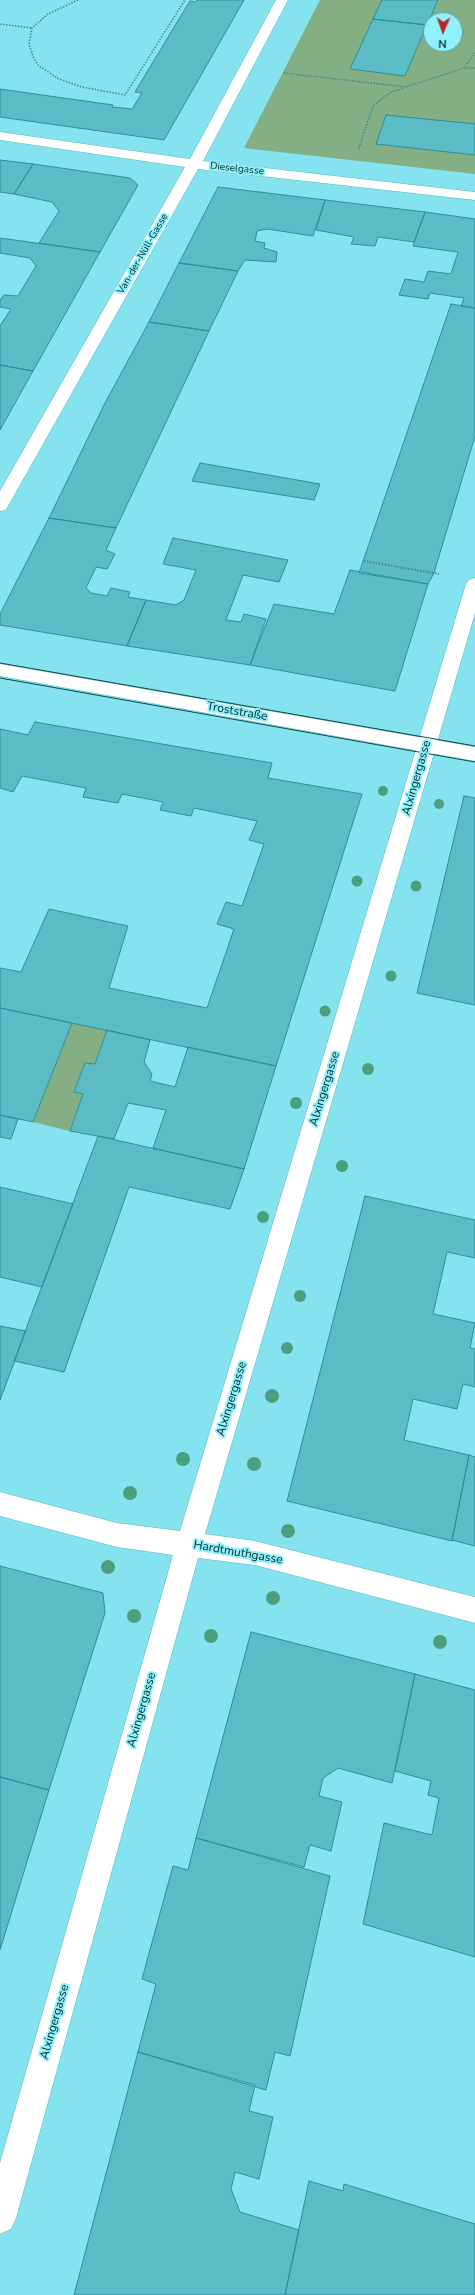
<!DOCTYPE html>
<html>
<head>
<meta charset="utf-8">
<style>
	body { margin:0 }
	#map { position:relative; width:475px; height:2295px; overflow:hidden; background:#84e3ee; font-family:"Nunito Sans",sans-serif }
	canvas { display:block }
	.north { position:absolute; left:423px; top:12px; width:40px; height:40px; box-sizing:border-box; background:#91f1fb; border:1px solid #57a1a9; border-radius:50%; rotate:182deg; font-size:11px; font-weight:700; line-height:16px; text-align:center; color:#00292d }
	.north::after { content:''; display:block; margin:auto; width:14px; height:18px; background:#b6262c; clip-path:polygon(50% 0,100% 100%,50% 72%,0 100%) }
</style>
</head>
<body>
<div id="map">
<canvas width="475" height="2295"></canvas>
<div class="north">N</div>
</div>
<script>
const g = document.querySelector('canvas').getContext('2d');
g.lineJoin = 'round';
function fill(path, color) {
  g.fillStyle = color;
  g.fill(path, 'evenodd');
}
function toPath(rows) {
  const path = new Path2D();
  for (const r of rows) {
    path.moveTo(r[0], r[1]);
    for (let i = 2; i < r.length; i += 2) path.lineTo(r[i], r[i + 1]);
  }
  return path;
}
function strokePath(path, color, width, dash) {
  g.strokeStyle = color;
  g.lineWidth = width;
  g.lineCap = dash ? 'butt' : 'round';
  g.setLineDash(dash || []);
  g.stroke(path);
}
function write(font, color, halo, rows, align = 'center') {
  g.font = font + ' "Nunito Sans",sans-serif';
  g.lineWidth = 4;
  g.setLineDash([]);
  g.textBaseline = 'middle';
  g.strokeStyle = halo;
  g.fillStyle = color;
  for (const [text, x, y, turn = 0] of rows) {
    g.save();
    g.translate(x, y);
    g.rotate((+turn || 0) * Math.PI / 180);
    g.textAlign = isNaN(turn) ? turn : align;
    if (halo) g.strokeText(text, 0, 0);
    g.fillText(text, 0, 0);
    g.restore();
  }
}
fill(toPath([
	[320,0,475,0,475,174,244,148],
	[431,20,455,20,455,44,431,44],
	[72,1023,107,1030,95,1064,85,1063,74,1092,83,1094,70,1131,33,1122]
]), '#84ae84');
const building = toPath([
	[197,0,244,0,164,140,0,117,0,89,113,105,112,107,132,109,142,93,135,92,150,67,190,1,196,2,197,0],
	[382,0,438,0,427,25,373,19,382,0],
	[373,19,427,25,405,76,350,69,373,19],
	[386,115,475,124,475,155,376,144,386,115],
	[0,160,33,164,14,194,0,192,0,160],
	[33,164,130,178,138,185,100,252,39,243,59,211,52,202,14,194,33,164],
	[218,187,325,200,313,236,267,229,257,231,255,241,265,243,264,248,277,252,276,262,245,260,238,271,179,263,218,187],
	[325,200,425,212,414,242,378,237,375,246,351,244,354,237,316,230,325,200],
	[425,212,475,219,475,308,461,306,464,298,430,293,428,299,399,295,405,279,424,282,428,271,451,274,458,252,413,246,425,212],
	[0,238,100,252,33,371,0,365,0,326,11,309,0,307,0,300,4,295,18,296,36,266,30,258,0,253,0,238],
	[179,263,238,271,209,331,149,322,179,263],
	[451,304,475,308,475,436,434,573,428,584,359,573,451,304],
	[149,322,209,331,116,528,49,518,105,403,149,322],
	[0,365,33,371,0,430,0,365],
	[200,463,320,484,314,500,192,481,200,463],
	[49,518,116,528,106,550,115,554,107,569,96,567,86,588,91,593,107,596,111,588,130,592,128,597,146,600,127,646,0,625,0,614,49,518],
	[173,538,288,560,279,582,243,575,226,620,241,622,244,614,266,619,250,665,127,646,146,600,176,605,184,600,196,570,163,564,173,538],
	[350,570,428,584,395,691,250,665,274,604,334,614,350,570],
	[35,722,272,763,268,778,362,794,276,1066,0,1008,0,968,21,972,49,909,128,926,109,988,207,1008,234,929,217,924,226,902,242,906,264,844,249,840,257,821,194,808,191,816,160,810,163,802,122,794,118,803,83,797,86,788,22,776,13,792,0,788,0,729,28,735,35,722],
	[464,796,475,798,475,1005,417,993,464,796],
	[0,1008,72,1023,33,1122,0,1115,0,1008],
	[107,1030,150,1040,144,1062,152,1074,150,1081,175,1087,188,1047,276,1066,244,1169,153,1148,166,1110,128,1103,114,1139,70,1131,83,1094,74,1092,85,1063,95,1064,107,1030],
	[0,1115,18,1119,11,1139,0,1137,0,1115],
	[98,1136,244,1169,230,1209,129,1187,64,1372,14,1361,98,1136],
	[0,1187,73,1204,42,1287,0,1277,0,1187],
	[365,1196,475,1220,475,1258,447,1252,433,1314,475,1323,470,1348,475,1349,475,1387,463,1384,457,1409,413,1399,404,1440,469,1455,452,1541,287,1501,365,1196],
	[0,1326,26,1331,0,1400,0,1326],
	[469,1455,475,1457,475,1546,452,1540,469,1455],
	[0,1566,103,1593,105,1613,49,1790,0,1777,0,1566],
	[251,1632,415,1674,392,1783,338,1768,323,1778,319,1796,342,1802,331,1851,310,1845,304,1867,196,1838,251,1632],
	[415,1674,475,1690,475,1957,363,1924,384,1823,432,1835,439,1798,428,1795,431,1781,395,1771,415,1674],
	[0,1777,49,1790,0,1950,0,1777],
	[196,1838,330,1876,290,2056,275,2052,266,2090,138,2052,156,1984,142,1979,173,1866,188,1870,196,1838],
	[138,2052,255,2085,249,2111,273,2117,259,2179,235,2172,231,2189,240,2212,299,2230,285,2295,74,2295,138,2052],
	[309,2181,343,2191,344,2184,475,2224,475,2295,285,2295,309,2181]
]);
fill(building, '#5cbcc6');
strokePath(building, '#29909a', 1);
const street = toPath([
	[276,0,288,0,203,161,475,192,475,200,198,169,8,506,6,510,0,511,0,491,185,167,0,140,0,132,190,159,276,0],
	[475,578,475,613,205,1534,255,1541,475,1597,475,1623,255,1565,198,1558,16,2218,11,2229,0,2234,0,2163,173,1555,117,1547,0,1516,0,1492,117,1523,180,1531,466,584,469,580,475,578]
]);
const secondary = toPath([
	[0,664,475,747,475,761,0,676,0,664]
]);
strokePath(street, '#56b6c0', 1);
strokePath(secondary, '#56b6c0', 1);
strokePath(toPath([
	[78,0,48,14,32,28,29,44,34,59,39,66,59,79,82,87,125,95,185,0],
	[0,24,32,28],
	[464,68,475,68],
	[284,73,406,87,464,68,475,52],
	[359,148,373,106,391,92,404,88]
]), '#43878f', 1.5, [1.5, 1.5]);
strokePath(toPath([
	[364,561,439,574]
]), '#43878f', 2, [1.5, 1.5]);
fill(street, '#fff');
fill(secondary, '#fff');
strokePath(toPath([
	[0,663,475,746],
	[0,678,475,762]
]), '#14454a', 1);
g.fillStyle = '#4b9e7e';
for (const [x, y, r] of [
	[383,791,5],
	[439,804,5],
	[357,881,5.5],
	[416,886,5.5],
	[391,976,5.5],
	[325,1011,5.5],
	[368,1069,6],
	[296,1103,6],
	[342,1166,6],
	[263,1217,6],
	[300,1296,6],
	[287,1348,6],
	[272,1396,7],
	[183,1459,7],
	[254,1464,7],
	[130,1493,7],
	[288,1531,7],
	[108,1567,7],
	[273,1598,7],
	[134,1616,7],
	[211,1636,7],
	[440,1642,7]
]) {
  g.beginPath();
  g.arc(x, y, r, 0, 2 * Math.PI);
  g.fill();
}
write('10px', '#00292d', '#91f1fb', [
	["Dieselgasse",237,169,6],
	["Van-der-Nüll-Gasse",143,254,-60]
]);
write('12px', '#00292d', '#91f1fb', [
	["Troststraße",237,712,10],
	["Alxingergasse",417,778,-74],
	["Alxingergasse",325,1089,-73],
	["Alxingergasse",232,1399,-73],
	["Hardtmuthgasse",238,1553,10],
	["Alxingergasse",142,1710,-74],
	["Alxingergasse",55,2022,-74]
]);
</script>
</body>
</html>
